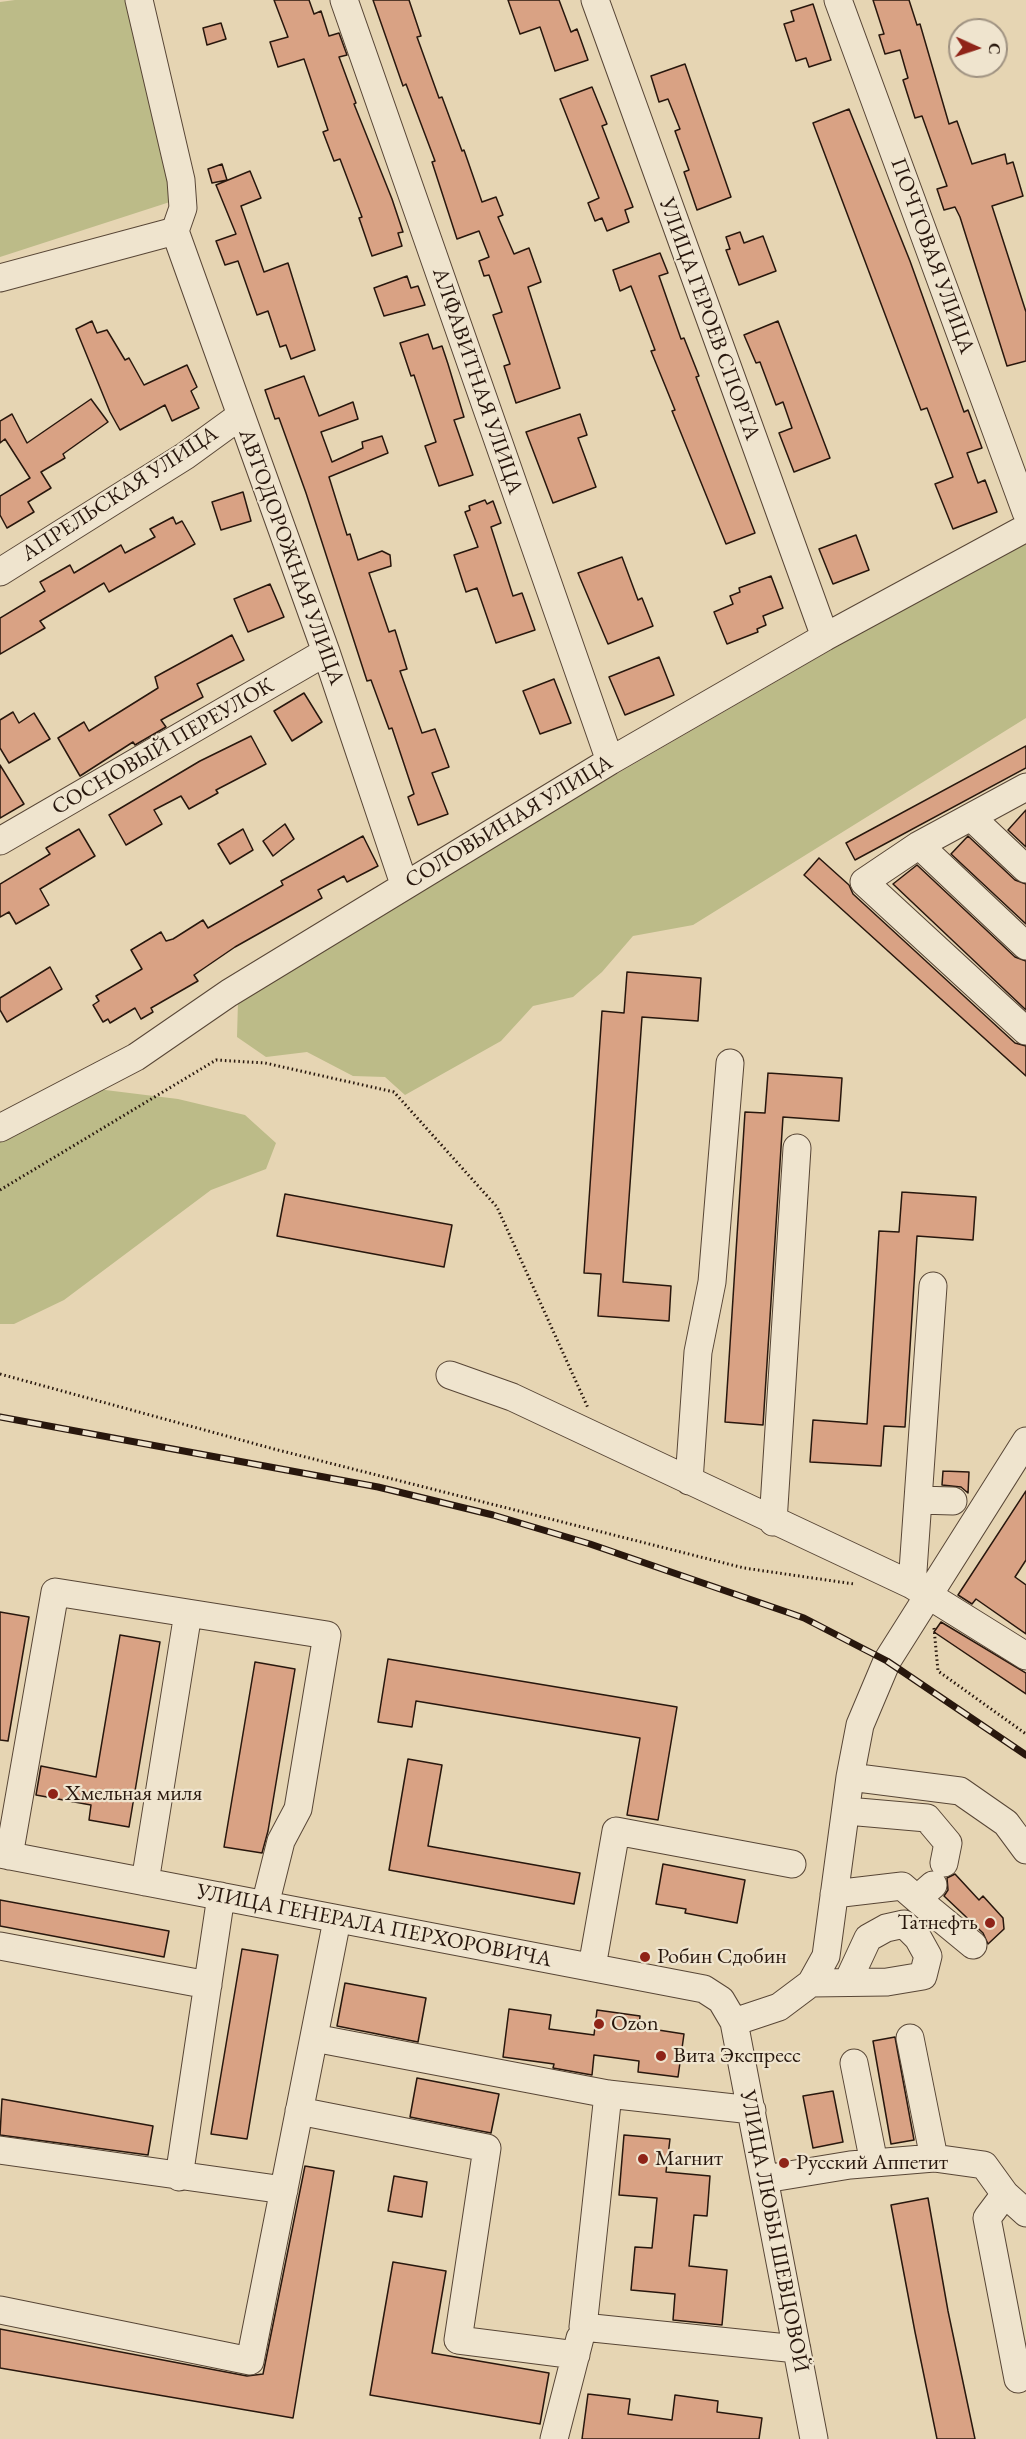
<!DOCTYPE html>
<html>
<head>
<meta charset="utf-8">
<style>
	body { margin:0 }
	#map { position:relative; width:1026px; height:2439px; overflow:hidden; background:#e6d5b3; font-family:"EB Garamond",serif }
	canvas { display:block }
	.north { position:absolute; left:948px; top:18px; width:60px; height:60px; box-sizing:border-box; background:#efe4ce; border:2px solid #9f9281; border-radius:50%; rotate:93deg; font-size:16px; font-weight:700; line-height:24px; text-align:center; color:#28170d }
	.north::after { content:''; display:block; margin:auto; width:21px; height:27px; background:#8f2418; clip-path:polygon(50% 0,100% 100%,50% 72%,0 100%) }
</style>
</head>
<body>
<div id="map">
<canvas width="1026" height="2439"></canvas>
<div class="north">С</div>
</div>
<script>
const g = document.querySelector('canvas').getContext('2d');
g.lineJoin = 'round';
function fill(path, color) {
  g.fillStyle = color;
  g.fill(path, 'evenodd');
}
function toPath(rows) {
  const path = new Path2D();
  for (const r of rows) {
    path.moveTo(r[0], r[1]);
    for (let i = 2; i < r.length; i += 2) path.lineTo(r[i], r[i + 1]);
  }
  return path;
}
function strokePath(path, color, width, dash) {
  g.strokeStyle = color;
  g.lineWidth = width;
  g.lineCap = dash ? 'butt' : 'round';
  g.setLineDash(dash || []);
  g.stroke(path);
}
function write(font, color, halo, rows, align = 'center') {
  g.font = font + ' "EB Garamond",serif';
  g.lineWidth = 4.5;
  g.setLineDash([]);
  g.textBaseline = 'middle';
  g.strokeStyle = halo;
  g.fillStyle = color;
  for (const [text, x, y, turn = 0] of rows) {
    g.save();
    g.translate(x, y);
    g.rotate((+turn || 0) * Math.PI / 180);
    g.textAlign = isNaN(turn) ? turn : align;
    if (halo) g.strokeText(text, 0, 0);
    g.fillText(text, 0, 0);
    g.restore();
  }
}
fill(toPath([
	[15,0,127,0,176,200,0,257,0,2],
	[1026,537,1026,718,693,925,633,936,602,972,573,997,533,1006,501,1041,405,1095,385,1077,353,1076,307,1052,266,1057,237,1037,238,1001,570,801],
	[89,1088,178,1099,245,1115,276,1143,266,1169,211,1190,64,1300,14,1324,0,1324,0,1137]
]), '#bcbb88');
const building = toPath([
	[274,0,309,0,314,14,321,11,329,36,339,33,347,55,339,57,356,103,354,104,392,199,403,232,398,233,402,246,372,256,359,218,362,217,340,159,334,161,323,132,328,130,304,59,278,67,270,42,288,37,274,0],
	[373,0,409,0,421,36,417,37,439,98,442,97,462,151,464,150,482,202,496,197,503,215,498,217,514,254,529,248,541,282,528,287,560,388,516,403,504,366,510,364,493,315,502,312,489,275,484,276,479,261,489,257,479,231,457,239,432,162,435,161,406,84,403,86,373,0],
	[508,0,559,0,571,32,577,29,588,60,555,71,540,27,520,34,508,0],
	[873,0,909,0,917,25,920,24,949,124,957,121,972,164,1005,154,1007,164,1013,162,1023,196,992,206,1026,312,1026,361,1007,366,960,217,955,207,944,210,937,189,947,186,922,116,915,118,903,80,908,78,900,50,885,54,879,35,884,34,873,0],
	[813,4,831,60,809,67,806,58,796,61,784,24,794,21,791,11,813,4],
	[221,23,226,39,207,45,203,28,221,23],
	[685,64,731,197,697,210,684,172,689,170,675,131,680,129,668,99,659,102,651,76,685,64],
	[592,87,607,124,602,126,633,207,625,210,629,222,607,231,602,218,595,221,588,203,599,198,560,99,592,87],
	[849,109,910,261,964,412,968,410,982,448,967,453,978,483,985,480,997,512,953,529,935,484,953,477,927,408,921,410,813,123,849,109],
	[222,164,227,180,212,183,208,169,222,164],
	[250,171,261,198,241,206,264,272,288,263,315,350,291,359,286,345,280,347,268,311,257,315,238,261,225,265,216,241,236,234,216,185,250,171],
	[740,232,744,243,763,236,776,271,739,285,726,250,730,249,726,237,740,232],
	[660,253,668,273,659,276,681,339,684,338,699,376,696,377,755,533,726,544,672,411,675,410,651,351,655,350,631,286,620,291,613,270,660,253],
	[407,276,411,288,418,286,425,305,384,316,374,288,407,276],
	[92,321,97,333,107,330,125,360,129,358,144,385,187,365,197,387,191,391,199,408,172,421,165,405,120,430,110,412,76,329,92,321],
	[778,321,830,458,794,472,779,433,792,428,783,402,776,405,760,362,756,363,744,335,778,321],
	[428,334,433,349,442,346,448,364,464,417,454,420,473,475,439,486,425,446,436,442,414,375,411,376,400,343,428,334],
	[304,376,319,416,353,402,358,419,321,432,332,462,363,448,362,442,382,436,388,453,329,477,347,535,350,534,358,560,382,551,390,555,391,566,369,573,389,632,395,630,407,669,400,671,422,733,435,729,449,767,432,773,448,814,418,825,408,797,414,794,392,728,389,729,371,680,367,681,306,493,279,418,275,419,265,390,304,376],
	[91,399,108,422,63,454,65,458,41,472,51,488,28,502,34,512,7,528,0,515,0,496,30,478,5,439,0,443,0,421,12,414,27,443,91,399],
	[580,414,587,435,578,438,596,487,553,503,526,432,580,414],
	[243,492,251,521,221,530,212,502,243,492],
	[485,500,487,504,493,501,501,523,491,527,513,596,522,593,535,630,496,643,477,588,466,592,454,555,478,547,465,512,470,510,469,506,485,500],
	[173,517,176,524,182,521,195,544,109,592,104,583,40,621,45,628,0,654,0,618,45,591,40,582,70,565,74,573,121,545,125,553,155,537,150,529,173,517],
	[856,535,869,570,833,584,819,549,856,535],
	[622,557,638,600,642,598,653,626,608,644,578,573,622,557],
	[771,576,783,608,763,616,766,625,757,629,758,632,727,644,714,612,733,604,730,596,740,592,739,588,771,576],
	[270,584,284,617,248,632,234,599,270,584],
	[232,635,244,660,197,684,203,697,161,720,166,727,135,745,133,742,80,776,58,738,84,722,89,731,158,688,155,677,232,635],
	[659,657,674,695,625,715,609,677,659,657],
	[554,679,571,723,540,734,523,691,554,679],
	[304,693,322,722,292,741,274,711,304,693],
	[13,712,19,723,34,713,50,739,9,763,0,748,0,720,13,712],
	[251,736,266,764,216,790,218,793,189,809,181,796,154,810,162,824,126,845,109,815,200,761,251,736],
	[1026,746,1026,768,855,860,846,843,1026,746],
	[0,765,24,804,0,818,0,765],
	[1026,810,1026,847,1008,830,1026,810],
	[285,824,294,839,273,856,263,841,285,824],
	[79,829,95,856,40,889,49,905,16,924,9,912,0,917,0,884,50,854,46,848,79,829],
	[243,829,253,850,230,864,218,844,243,829],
	[363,836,378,866,347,882,344,876,318,890,322,898,235,947,194,975,198,981,151,1008,153,1012,141,1019,135,1008,110,1023,108,1019,103,1022,93,1005,99,1001,96,996,142,969,131,950,161,932,166,941,173,939,203,920,208,928,283,885,281,881,363,836],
	[968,836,1015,880,1026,884,1026,924,951,854,968,836],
	[819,858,849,885,853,894,1015,1043,1026,1046,1026,1076,804,875,819,858],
	[917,865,1015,957,1026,961,1026,1010,893,884,917,865],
	[50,967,62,989,7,1022,0,1010,0,998,50,967],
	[627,972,701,978,698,1021,642,1017,623,1282,671,1286,669,1321,598,1316,601,1274,584,1273,602,1011,624,1013,627,972],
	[768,1073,842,1078,839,1121,783,1117,763,1425,725,1422,745,1112,765,1113,768,1073],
	[902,1192,976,1197,973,1240,917,1236,905,1427,884,1426,881,1466,810,1462,813,1420,867,1424,879,1231,899,1232,902,1192],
	[285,1194,452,1225,444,1267,277,1236,285,1194],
	[943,1471,969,1472,968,1493,961,1487,942,1485,943,1471],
	[1026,1491,1026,1560,1015,1577,1026,1585,1026,1634,976,1599,972,1604,958,1595,1026,1491],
	[0,1612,29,1617,8,1741,0,1740,0,1612],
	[941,1622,1026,1673,1026,1694,934,1632,941,1622],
	[120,1635,160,1642,129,1827,89,1820,91,1805,36,1795,41,1766,96,1777,120,1635],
	[388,1659,677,1707,658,1820,627,1815,640,1738,416,1701,412,1727,378,1722,388,1659],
	[255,1662,295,1669,268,1831,262,1853,224,1847,255,1662],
	[408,1759,442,1765,428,1846,580,1873,574,1904,389,1870,408,1759],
	[663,1864,745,1880,737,1923,685,1913,686,1909,656,1904,663,1864],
	[955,1874,979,1900,983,1896,1003,1918,1004,1929,988,1944,983,1933,944,1896,948,1890,947,1878,955,1874],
	[0,1900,169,1931,164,1957,0,1926,0,1900],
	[242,1949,278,1955,247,2139,211,2134,242,1949],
	[345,1983,426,1998,418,2042,337,2026,345,1983],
	[509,2009,551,2015,549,2029,594,2035,597,2010,640,2016,639,2027,684,2034,678,2077,638,2072,639,2061,594,2055,592,2075,553,2068,554,2064,503,2057,509,2009],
	[895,2037,914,2140,891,2144,873,2041,895,2037],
	[417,2078,499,2094,491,2133,410,2117,417,2078],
	[833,2091,843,2142,813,2148,803,2096,833,2091],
	[2,2099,153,2126,148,2155,0,2135,2,2099],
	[624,2135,670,2139,666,2172,710,2176,707,2216,694,2215,689,2266,727,2270,722,2325,673,2320,675,2294,631,2290,635,2247,652,2248,657,2198,619,2195,624,2135],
	[305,2166,334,2171,293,2418,0,2368,0,2329,247,2376,263,2374,305,2166],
	[394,2176,427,2182,422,2217,388,2211,394,2176],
	[928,2198,948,2311,975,2439,937,2439,915,2332,891,2205,928,2198],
	[393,2262,446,2271,432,2353,549,2373,540,2424,370,2395,393,2262],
	[588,2394,630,2399,628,2414,672,2420,675,2395,718,2401,717,2412,762,2418,759,2439,582,2439,588,2394]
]);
fill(building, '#d9a284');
strokePath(building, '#28170d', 1.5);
const minor = toPath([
	[139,0,181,180,183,208,175,231],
	[344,0,610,761],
	[595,0,825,637],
	[838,0,1026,512],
	[175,231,326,652,404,884],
	[0,278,175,231],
	[0,572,185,456,240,416],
	[1026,787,919,845,864,882,1026,1031],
	[971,817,1026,869],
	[0,841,326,652],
	[919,845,1026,946],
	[0,1128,136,1057,229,993,610,761,825,637,1026,528],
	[450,1375,512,1397,912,1585,1026,1656],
	[689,1481,698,1352,712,1282,730,1063],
	[918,1500,953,1501],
	[773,1522,797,1148],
	[912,1585,933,1286],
	[850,1777,960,1791,1006,1823,1026,1850],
	[847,1811,927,1818,948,1843,944,1863],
	[0,1854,704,1989,721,2000,734,2022,814,2439],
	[9,1856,55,1592,327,1635,298,1809,281,1841,265,1905],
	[145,1882,188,1613],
	[834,1894,902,1886,917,1899,933,1885],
	[917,1899,973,1945],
	[0,1946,208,1985],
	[592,1967,616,1831,792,1864],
	[811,1983,887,1982,923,1976,928,1956,918,1938,904,1924,886,1928,868,1938,848,1981],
	[734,2022,779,2007,811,1983,826,1956,850,1777,860,1725,887,1661,1026,1441],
	[314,2038,608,2094,752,2110],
	[910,2038,934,2158],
	[854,2063,874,2163],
	[608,2094,583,2327,797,2349],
	[299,2111,487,2148,458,2340,576,2355],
	[0,2150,284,2190],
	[179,2177,221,1896],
	[765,2179,850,2165,934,2158,984,2165,1005,2194,1026,2213],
	[1005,2194,987,2218,1018,2379],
	[0,2310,250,2361,337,1920],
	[554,2439,580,2338]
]);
strokePath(minor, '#584636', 29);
strokePath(toPath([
	[0,1190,216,1060,265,1063,394,1092,497,1207,588,1408],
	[0,1374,274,1449,744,1568,854,1584],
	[934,1628,938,1671,1026,1734]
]), '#28170d', 3, [1.5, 3]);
strokePath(minor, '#efe4ce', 27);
const rail = toPath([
	[0,1417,378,1487,493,1515,590,1544,804,1618,887,1661,1026,1755]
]);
strokePath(rail, '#28170d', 7);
strokePath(rail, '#efe4ce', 4.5, [14]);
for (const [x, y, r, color] of [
	[53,1794,6,"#8f2418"],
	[990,1923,6,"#8f2418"],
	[645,1957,6,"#8f2418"],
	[599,2024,6,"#8f2418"],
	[661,2056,6,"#8f2418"],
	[643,2159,6,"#8f2418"],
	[784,2163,6,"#8f2418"]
]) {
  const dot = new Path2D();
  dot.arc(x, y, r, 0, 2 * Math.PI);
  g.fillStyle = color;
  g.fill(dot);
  strokePath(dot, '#efe4ce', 2);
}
write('22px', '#28170d', '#efe4ce', [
	["ПОЧТОВАЯ УЛИЦА",932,256,70],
	["УЛИЦА ГЕРОЕВ СПОРТА",709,319,70],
	["АЛФАВИТНАЯ УЛИЦА",477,381,71],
	["АПРЕЛЬСКАЯ УЛИЦА",120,494,-33],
	["АВТОДОРОЖНАЯ УЛИЦА",291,557,70],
	["СОСНОВЫЙ ПЕРЕУЛОК",163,747,-30],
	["СОЛОВЬИНАЯ УЛИЦА",509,822,-31],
	["УЛИЦА ГЕНЕРАЛА ПЕРХОРОВИЧА",374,1926,11],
	["УЛИЦА ЛЮБЫ ШЕВЦОВОЙ",774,2231,79]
]);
write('22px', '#28170d', '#efe4ce', [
	["Хмельная миля",65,1794],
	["Татнефть",978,1923,"right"],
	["Робин Сдобин",657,1957],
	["Ozon",611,2024],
	["Вита Экспресс",673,2056],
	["Магнит",655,2159],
	["Русский Аппетит",796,2163]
], 'left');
</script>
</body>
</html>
